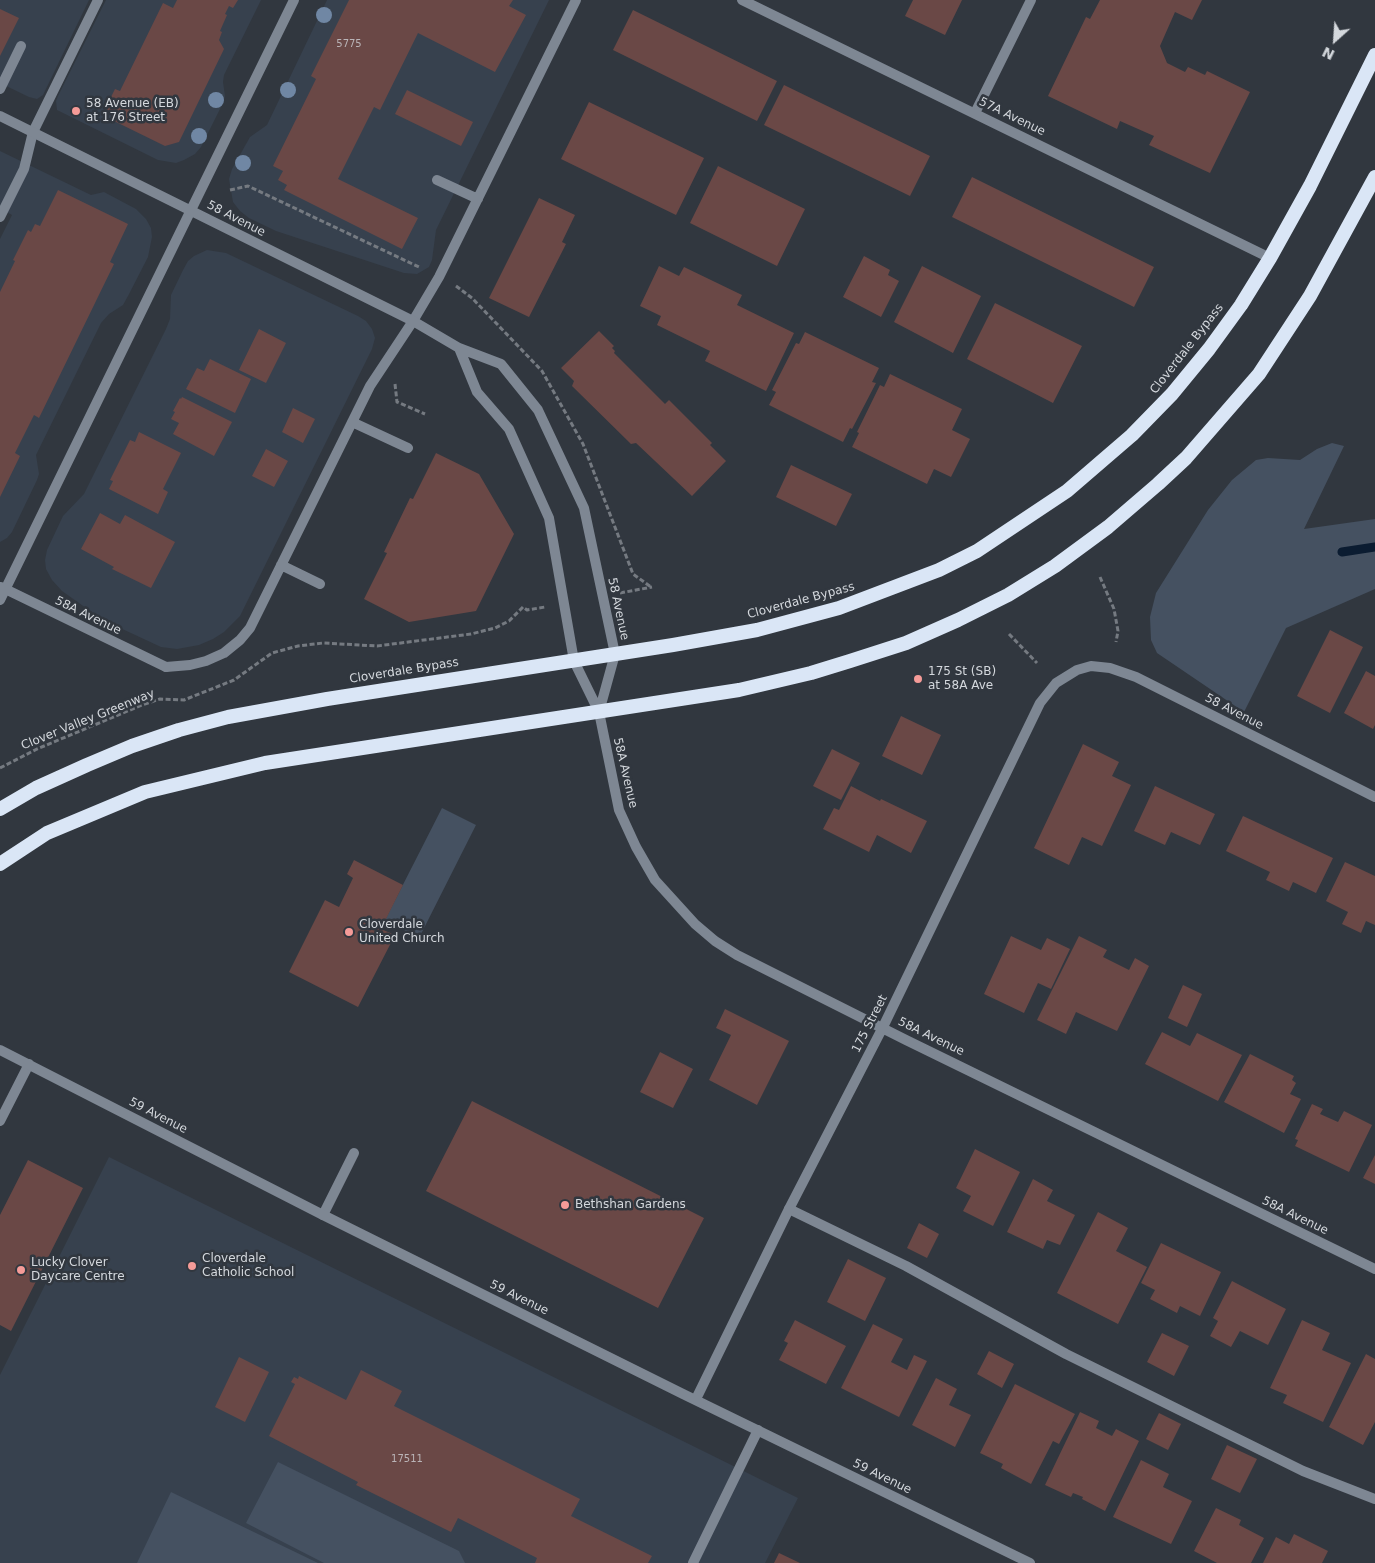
<!DOCTYPE html>
<html>
<head>
<meta charset="utf-8">
<style>
	body { margin:0 }
	#map { position:relative; width:1375px; height:1563px; overflow:hidden; background:#31373f; font-family:"DejaVu Sans",sans-serif }
	canvas { display:block }
	.north { position:absolute; left:1310px; top:15px; width:50px; height:50px; -webkit-text-stroke:4px #31373f; paint-order:stroke; rotate:206deg; font-size:14px; font-weight:700; line-height:20px; text-align:center; color:#d4d8dd }
	.north::after { content:''; display:block; margin:auto; width:18px; height:22px; background:#d4d8dd; clip-path:polygon(50% 0,100% 100%,50% 72%,0 100%) }
</style>
</head>
<body>
<div id="map">
<canvas width="1375" height="1563"></canvas>
<div class="north">N</div>
</div>
<script>
const g = document.querySelector('canvas').getContext('2d');
g.lineJoin = 'round';
function fill(path, color) {
  g.fillStyle = color;
  g.fill(path, 'evenodd');
}
function toPath(rows) {
  const path = new Path2D();
  for (const r of rows) {
    path.moveTo(r[0], r[1]);
    for (let i = 2; i < r.length; i += 2) path.lineTo(r[i], r[i + 1]);
  }
  return path;
}
function strokePath(path, color, width, dash) {
  g.strokeStyle = color;
  g.lineWidth = width;
  g.lineCap = dash ? 'butt' : 'round';
  g.setLineDash(dash || []);
  g.stroke(path);
}
function write(font, color, halo, rows, align = 'center') {
  g.font = font + ' "DejaVu Sans",sans-serif';
  g.lineWidth = 5;
  g.setLineDash([]);
  g.textBaseline = 'middle';
  g.strokeStyle = halo;
  g.fillStyle = color;
  for (const [text, x, y, turn = 0] of rows) {
    g.save();
    g.translate(x, y);
    g.rotate((+turn || 0) * Math.PI / 180);
    g.textAlign = isNaN(turn) ? turn : align;
    if (halo) g.strokeText(text, 0, 0);
    g.fillText(text, 0, 0);
    g.restore();
  }
}
fill(toPath([
	[0,0,89,0,43,95,37,99,29,97,0,83],
	[106,0,261,0,224,75,223,82,225,96,223,103,201,147,195,154,184,160,176,163,158,160,57,110,56,101,58,96],
	[327,0,549,0,436,230,432,260,429,267,417,274,404,273,276,231,249,218,240,211,233,202,229,179,232,169,250,137,267,125],
	[0,151,91,195,104,192,136,209,146,219,151,228,152,237,148,257,128,296,123,305,109,314,101,323,36,455,39,474,37,480,12,532,7,538,0,542,0,239,12,215,0,208],
	[207,250,226,253,358,316,366,321,372,329,375,338,372,349,240,616,224,632,213,639,199,645,177,649,161,647,103,620,62,591,52,580,46,569,45,560,47,550,63,516,84,494,166,329,170,319,171,295,183,270,188,261,194,256],
	[109,1157,798,1498,765,1563,0,1563,0,1375]
]), '#37414e');
fill(toPath([
	[1332,443,1344,446,1304,529,1375,519,1375,589,1286,628,1244,712,1157,653,1151,640,1150,617,1156,593,1208,510,1232,480,1256,460,1268,458,1300,460,1317,449],
	[442,808,476,825,419,938,385,920],
	[278,1462,459,1551,465,1563,324,1563,246,1523],
	[171,1492,318,1563,137,1563]
]), '#455161');
strokePath(toPath([
	[1342,552,1375,547]
]), '#0b1c31', 9);
fill(toPath([
	[177,0,238,0,233,8,229,6,225,14,227,15,220,31,222,32,219,40,224,49,179,142,165,146,114,121,110,111,105,109,115,89,120,91,163,3,173,8],
	[349,0,513,0,509,6,526,15,495,72,418,33,380,110,374,107,338,179,418,218,402,249,284,190,287,185,278,180,283,171,273,166,316,79,311,76],
	[913,0,962,0,945,35,905,16],
	[1100,0,1202,0,1192,20,1175,12,1160,46,1167,63,1185,72,1188,67,1205,75,1207,71,1250,92,1210,173,1149,145,1154,136,1120,121,1117,129,1048,96,1086,17,1090,19],
	[0,9,19,18,0,56],
	[633,10,777,81,757,121,613,50],
	[784,85,930,156,910,196,764,125],
	[407,90,473,122,461,146,395,114],
	[589,102,704,158,676,215,561,159],
	[718,166,805,209,777,266,690,223],
	[972,177,1154,267,1134,307,952,217],
	[58,190,128,224,110,262,114,264,39,418,34,415,15,453,20,456,0,497,0,292,15,261,13,260,28,230,31,232,35,224,40,226],
	[539,198,575,215,562,242,566,244,529,317,489,298],
	[864,256,890,270,888,275,899,281,881,317,843,297],
	[659,266,679,276,684,267,742,295,737,305,794,333,766,391,705,361,710,351,657,325,661,316,640,306],
	[922,266,981,296,953,353,894,322],
	[995,303,1082,346,1053,403,967,359],
	[259,329,286,343,266,383,239,370],
	[599,331,614,346,612,348,615,351,614,353,665,404,669,400,712,443,710,445,726,461,692,496,636,443,631,444,572,386,574,381,561,368],
	[805,332,879,368,872,382,876,383,852,429,850,428,843,442,769,405,776,392,772,390,796,343,799,344],
	[210,359,251,379,235,413,186,389,197,368,204,371],
	[890,374,962,409,952,430,970,439,951,477,934,469,927,484,852,447,859,433,857,432,880,385,884,387],
	[182,397,232,422,214,456,173,434,179,423,171,419,175,412,173,411,180,398,181,399],
	[293,408,315,419,303,443,282,432],
	[139,432,181,453,163,489,168,492,158,514,109,489,113,481,110,480,130,440,135,442],
	[266,449,288,461,274,487,252,476],
	[436,453,479,474,514,534,476,611,409,622,364,599,387,553,384,552,410,498,413,499],
	[791,465,852,494,836,526,776,497],
	[100,513,120,524,125,515,175,542,151,588,112,569,114,567,81,549],
	[1330,630,1363,647,1330,713,1297,696],
	[1366,671,1375,676,1375,725,1373,729,1344,713],
	[901,716,941,735,922,775,882,756],
	[1083,744,1119,762,1112,776,1131,785,1102,846,1082,837,1069,865,1034,848],
	[832,749,860,763,841,800,813,786],
	[851,786,880,801,881,799,927,821,911,853,877,835,869,852,823,829,834,808,839,810],
	[1155,786,1215,814,1200,845,1171,832,1165,845,1134,831],
	[1243,816,1333,858,1316,893,1293,882,1289,891,1266,880,1270,872,1226,851],
	[354,860,403,885,381,929,395,935,358,1007,289,972,325,900,339,907,353,878,347,874],
	[1345,862,1375,876,1375,925,1366,921,1361,933,1342,924,1348,912,1326,901],
	[1011,936,1041,950,1047,938,1070,949,1051,989,1038,983,1024,1013,984,994],
	[1079,936,1107,950,1103,957,1129,970,1135,958,1149,966,1117,1031,1076,1012,1066,1034,1037,1020],
	[1183,985,1202,994,1187,1027,1168,1018],
	[725,1009,789,1041,757,1105,709,1080,731,1035,716,1028],
	[1162,1032,1190,1046,1197,1033,1242,1055,1218,1101,1145,1064],
	[660,1052,693,1069,673,1108,640,1092],
	[1250,1054,1294,1076,1292,1080,1296,1083,1290,1094,1301,1099,1284,1133,1224,1102],
	[472,1101,704,1218,658,1308,426,1191],
	[1312,1104,1323,1109,1320,1114,1338,1122,1344,1111,1372,1125,1349,1172,1295,1146,1298,1140,1295,1139],
	[975,1149,1020,1172,993,1226,963,1211,971,1196,956,1188],
	[1375,1155,1375,1184,1363,1178],
	[28,1160,83,1188,11,1331,0,1325,0,1215],
	[1033,1179,1053,1190,1047,1201,1075,1215,1060,1245,1047,1240,1043,1249,1007,1232],
	[1098,1212,1128,1228,1116,1251,1147,1267,1118,1324,1057,1293],
	[919,1223,939,1234,927,1258,907,1248],
	[1161,1243,1221,1272,1200,1316,1180,1306,1177,1313,1150,1299,1155,1290,1141,1283],
	[848,1259,886,1278,865,1321,827,1302],
	[1232,1281,1286,1309,1268,1345,1240,1331,1231,1347,1210,1336,1218,1321,1213,1318],
	[795,1320,846,1346,826,1384,779,1360,788,1343,784,1341],
	[1302,1320,1330,1333,1322,1350,1351,1363,1323,1422,1283,1403,1287,1395,1270,1388],
	[873,1324,903,1339,891,1362,907,1370,914,1355,927,1361,899,1417,841,1388],
	[1162,1333,1189,1346,1174,1376,1147,1362],
	[989,1351,1014,1364,1002,1388,977,1374],
	[1366,1354,1375,1359,1375,1422,1363,1445,1329,1427],
	[239,1357,269,1372,245,1422,215,1407],
	[361,1370,402,1391,394,1406,580,1499,571,1516,652,1556,648,1563,535,1563,537,1558,458,1518,451,1532,356,1485,358,1482,269,1436,295,1384,291,1382,294,1377,298,1379,299,1376,346,1400],
	[936,1378,957,1389,949,1405,971,1415,955,1447,912,1425],
	[1015,1384,1075,1414,1059,1444,1053,1441,1031,1484,1001,1468,1003,1464,980,1453],
	[1080,1412,1099,1421,1096,1428,1112,1436,1116,1429,1139,1441,1105,1511,1082,1499,1083,1497,1073,1493,1071,1497,1045,1485],
	[1159,1413,1181,1424,1168,1450,1146,1439],
	[1227,1445,1257,1459,1240,1493,1211,1479],
	[1141,1460,1169,1474,1163,1487,1192,1501,1171,1544,1113,1517],
	[1216,1508,1241,1520,1239,1525,1264,1538,1251,1563,1217,1563,1194,1551],
	[1294,1534,1328,1551,1322,1563,1263,1563,1276,1537,1289,1544],
	[779,1553,800,1563,774,1563]
]), '#6a4846');
strokePath(toPath([
	[230,190,248,186,421,268],
	[456,286,472,298,542,371,583,444,633,574,651,587],
	[395,384,397,402,425,414],
	[1100,577,1114,609,1118,631,1116,642],
	[620,593,652,587],
	[1009,634,1037,663],
	[0,768,37,749,142,705,160,699,184,700,234,680,272,653,298,646,323,643,377,646,471,634,495,628,509,621,523,607,527,610,545,607]
]), '#757a81', 3, [5, 2.5]);
strokePath(toPath([
	[0,89,21,46],
	[975,113,1031,0],
	[437,180,478,199],
	[0,217,24,169,33,132,98,0],
	[352,422,408,448],
	[281,565,320,584],
	[166,667,190,665,206,661,224,653,240,640,250,628,370,386,413,321,439,277,576,0],
	[0,1121,29,1064],
	[789,1209,906,1266,1066,1354,1303,1471,1375,1499],
	[323,1215,354,1153],
	[693,1563,758,1430]
]), '#7e8793', 10);
strokePath(toPath([
	[742,0,1270,258],
	[1,587,166,667],
	[0,600,191,210],
	[599,712,619,810,636,847,655,880,695,924,715,941,737,955,906,1040,1375,1269],
	[0,1050,323,1215,683,1394,1030,1563],
	[696,1399,789,1209,883,1027,1040,703,1056,683,1077,670,1091,666,1110,668,1136,677,1375,797]
]), '#7e8793', 10);
strokePath(toPath([
	[0,116,413,321,459,348,501,364,538,410,584,508,615,654,599,712],
	[191,210,294,0],
	[459,348,477,392,509,429,549,518,574,661,599,712]
]), '#7e8793', 10);
strokePath(toPath([
	[0,809,36,788,87,765,132,746,179,730,228,717,327,699,673,645,757,630,839,608,939,570,977,551,1067,491,1132,435,1172,394,1209,349,1241,305,1270,258,1310,186,1375,55],
	[0,864,47,833,145,792,265,763,739,690,811,673,850,661,906,643,958,620,1008,595,1055,566,1108,527,1158,484,1186,458,1259,374,1310,296,1375,177]
]), '#dae6f6', 14);
g.fillStyle = '#7087a4';
for (const [x, y] of [
	[324,15],
	[288,90],
	[216,100],
	[199,136],
	[243,163]
]) {
  g.beginPath();
  g.arc(x, y, 8, 0, 2 * Math.PI);
  g.fill();
}
for (const [x, y, r, color] of [
	[76,111,5,"#f59b98"],
	[918,679,5,"#f59b98"],
	[349,932,5,"#f59b98"],
	[565,1205,5,"#f59b98"],
	[192,1266,5,"#f59b98"],
	[21,1270,5,"#f59b98"]
]) {
  const dot = new Path2D();
  dot.arc(x, y, r, 0, 2 * Math.PI);
  g.fillStyle = color;
  g.fill(dot);
  strokePath(dot, '#31373f', 2);
}
write('10px', '#bab4b7', null, [
	["5775",349,44],
	["17511",407,1459]
]);
write('12px', '#d4d8dd', '#31373f', [
	["58 Avenue (EB)",86,104],
	["at 176 Street",86,118],
	["175 St (SB)",928,672],
	["at 58A Ave",928,686],
	["Cloverdale",359,925],
	["United Church",359,939],
	["Bethshan Gardens",575,1205],
	["Cloverdale",202,1259],
	["Catholic School",202,1273],
	["Lucky Clover",31,1263],
	["Daycare Centre",31,1277]
], 'left');
write('12px', '#d4d8dd', '#31373f', [
	["57A Avenue",1012,117,26],
	["58 Avenue",236,219,27],
	["Cloverdale Bypass",1187,349,-52],
	["Cloverdale Bypass",801,601,-15],
	["58 Avenue",618,609,78],
	["58A Avenue",88,616,26],
	["Cloverdale Bypass",404,671,-9],
	["58 Avenue",1234,712,27],
	["Clover Valley Greenway",88,720,-22],
	["58A Avenue",625,773,77],
	["175 Street",870,1024,-63],
	["58A Avenue",931,1037,26],
	["59 Avenue",158,1116,27],
	["58A Avenue",1295,1216,26],
	["59 Avenue",519,1298,26],
	["59 Avenue",882,1477,26]
]);
</script>
</body>
</html>
